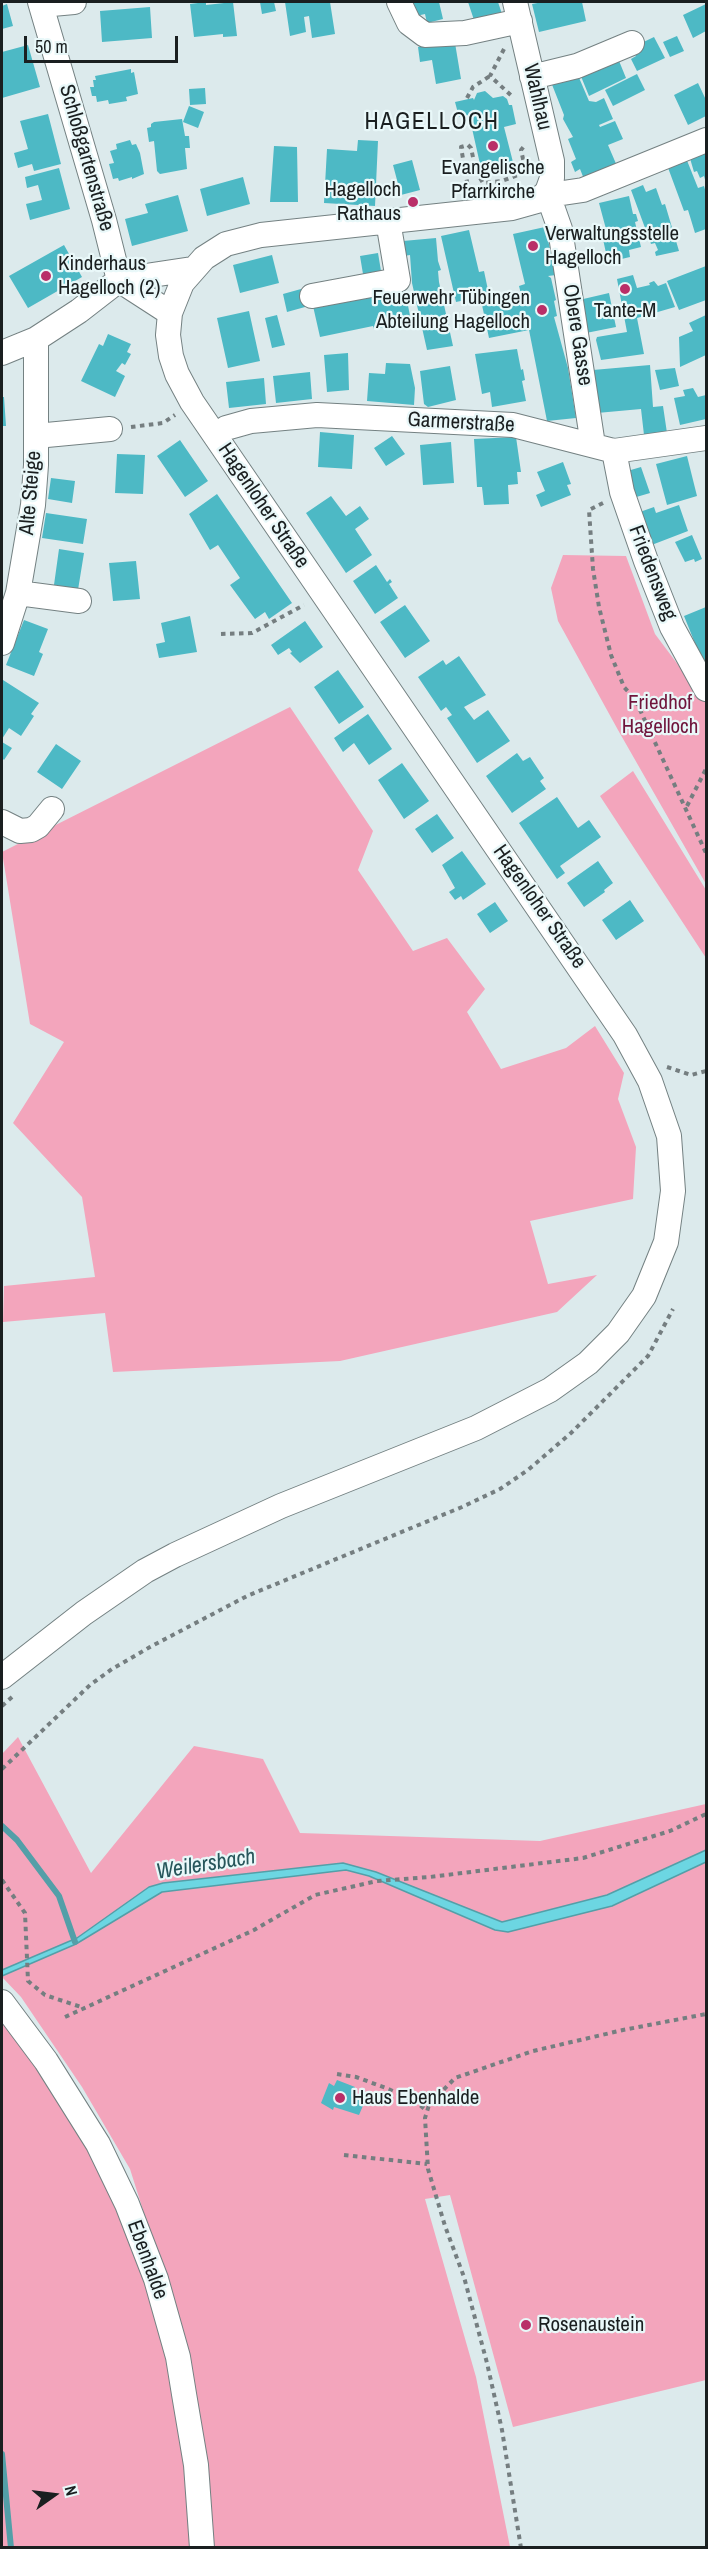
<!DOCTYPE html>
<html>
<head>
<meta charset="utf-8">
<style>
	body { margin:0 }
	#map { position:relative; width:708px; height:2549px; overflow:hidden; background:#dceaec; font-family:"Archivo Narrow",sans-serif }
	canvas { display:block }
	.frame { position:absolute; inset:0; border:3px solid #1a1f20; pointer-events:none }
	.north { position:absolute; left:24px; top:2465px; width:60px; height:60px; -webkit-text-stroke:4px #e9f8f9; paint-order:stroke; rotate:76deg; font-size:16px; font-weight:700; line-height:24px; text-align:center; color:#1a1f20 }
	.north::after { content:''; display:block; margin:auto; width:21px; height:27px; background:#1a1f20; clip-path:polygon(50% 0,100% 100%,50% 72%,0 100%) }
	.scale { position:absolute; left:24px; top:36px; width:154px; height:27px; box-sizing:border-box; border:3px solid #1a1f20; border-top:0; padding-left:8px; font-size:18px; line-height:21px; white-space:nowrap; color:#1a1f20; -webkit-text-stroke:4px #e9f8f9; paint-order:stroke }
</style>
</head>
<body>
<div id="map">
<canvas width="708" height="2549"></canvas>
<div class="frame"></div>
<div class="north">N</div>
<div class="scale">50 m</div>
</div>
<script>
const g = document.querySelector('canvas').getContext('2d');
g.lineJoin = 'round';
function fill(path, color) {
  g.fillStyle = color;
  g.fill(path, 'evenodd');
}
function toPath(rows) {
  const path = new Path2D();
  for (const r of rows) {
    path.moveTo(r[0], r[1]);
    for (let i = 2; i < r.length; i += 2) path.lineTo(r[i], r[i + 1]);
  }
  return path;
}
function strokePath(path, color, width, dash) {
  g.strokeStyle = color;
  g.lineWidth = width;
  g.lineCap = dash ? 'butt' : 'round';
  g.setLineDash(dash || []);
  g.stroke(path);
}
function write(font, color, halo, rows, align = 'center') {
  g.font = font + ' "Archivo Narrow",sans-serif';
  g.lineWidth = 4.5;
  g.setLineDash([]);
  g.textBaseline = 'middle';
  g.strokeStyle = halo;
  g.fillStyle = color;
  for (const [text, x, y, turn = 0] of rows) {
    g.save();
    g.translate(x, y);
    g.rotate((+turn || 0) * Math.PI / 180);
    g.textAlign = isNaN(turn) ? turn : align;
    if (halo) g.strokeText(text, 0, 0);
    g.fillText(text, 0, 0);
    g.restore();
  }
}
fill(toPath([
	[563,555,626,556,655,634,706,702,706,884,618,730,558,621,551,588],
	[290,707,373,831,358,870,413,951,447,938,485,989,467,1012,501,1069,566,1048,595,1026,624,1073,618,1099,636,1147,633,1199,530,1221,548,1284,597,1275,557,1312,340,1361,113,1372,105,1313,3,1322,4,1286,95,1277,82,1197,13,1123,64,1042,30,1024,2,852],
	[633,771,706,890,706,958,600,796],
	[18,1737,91,1873,194,1746,263,1759,300,1833,540,1841,706,1804,706,2380,513,2427,450,2195,425,2199,476,2377,510,2547,209,2547,179,2324,130,2169,82,2087,21,1997,2,1977,2,1754],
	[2,2019,46,2061,156,2279,202,2547,2,2547]
]), '#f3a5bc');
const water = toPath([
	[706,1850,706,1862,612,1906,508,1932,495,1930,369,1876,346,1870,162,1892,76,1944,2,1976,2,1970,77,1938,149,1887,163,1883,343,1863,376,1872,502,1922,607,1895,706,1850]
]);
fill(water, '#6cd6e2');
strokePath(water, '#539fa8', 1.5);
strokePath(toPath([
	[2,1826,17,1840,59,1896,75,1942],
	[2,2454,11,2548]
]), '#539fa8', 6);
fill(toPath([
	[206,2,206,5,233,2,237,36,223,37,223,34,194,37,190,4],
	[260,2,274,2,276,11,262,14],
	[285,2,330,2,335,34,312,38,309,16,304,17,306,32,290,36],
	[412,2,439,2,443,19,427,23,425,14,416,16],
	[468,2,498,2,502,14,475,23],
	[543,2,582,2,586,21,539,32,532,4],
	[7,4,13,26,2,29,2,6],
	[706,4,706,31,693,38,683,15],
	[150,7,152,38,102,42,100,11],
	[677,36,684,51,670,57,663,42],
	[654,37,665,58,637,71,631,59,636,56,631,48],
	[450,40,455,43,461,79,436,84,432,60,420,62,418,47],
	[28,45,40,87,2,98,2,52],
	[617,56,626,78,589,96,580,74],
	[131,69,131,73,134,72,138,94,126,97,127,101,109,104,108,100,97,102,96,96,92,96,90,87,94,87,93,80,96,80,95,76],
	[577,73,589,101,596,102,604,98,613,119,599,125,600,127,615,121,623,139,608,145,617,166,584,179,580,169,575,172,571,162,576,159,568,139,573,137,563,119,564,115,551,82],
	[637,74,645,90,613,106,605,90],
	[698,83,706,100,706,116,688,125,674,95],
	[205,88,206,104,190,105,189,89],
	[485,91,493,98,503,96,507,99,509,105,512,105,516,124,504,127,514,166,482,173,469,115,459,117,455,102,473,98,474,100,477,93],
	[189,106,204,112,198,128,183,122],
	[48,114,61,164,34,171,32,164,18,168,14,153,28,149,20,121],
	[182,119,185,136,189,136,190,148,185,148,187,169,160,174,157,171,154,141,149,142,147,128,151,127,151,124,154,122],
	[130,140,132,145,136,144,140,153,144,174,132,179,132,177,119,181,118,178,113,179,109,164,114,163,110,151,117,149,116,144],
	[358,140,378,141,375,206,324,203,327,149,357,151],
	[274,146,297,147,298,202,270,202],
	[706,149,706,183,704,176,700,178,697,171,694,172,689,155],
	[686,158,698,188,704,186,706,193,706,229,695,233,688,210,684,211,667,165],
	[412,160,420,190,401,195,393,165],
	[59,168,70,209,30,220,26,204,42,200,38,185,27,188,25,177],
	[243,177,250,204,207,216,200,189],
	[643,185,646,192,656,188,662,205,665,204,679,251,656,256,655,252,658,250,655,243,651,244,631,190],
	[178,195,188,231,132,246,125,219,148,213,145,204],
	[629,196,633,214,636,214,638,221,635,222,641,247,629,250,630,257,613,261,611,252,606,253,601,230,606,229,599,203],
	[545,227,556,275,548,276,551,278,556,300,554,301,557,316,554,317,568,368,576,418,547,421,529,330,489,338,482,305,522,298,519,286,525,284,513,234],
	[469,230,479,272,484,271,488,290,484,296,456,302,441,236],
	[436,238,438,261,441,270,438,271,439,282,453,346,427,350,412,283,410,255,404,256,403,241],
	[64,245,82,277,28,308,9,276],
	[378,253,381,271,363,274,360,256],
	[272,255,279,283,240,293,233,265],
	[706,266,706,300,679,310,667,281],
	[633,275,637,288,650,285,649,283,654,281,658,286,666,283,675,307,637,318,644,354,601,360,596,340,597,337,627,332,617,279],
	[301,289,305,307,287,312,283,294],
	[405,290,411,321,374,329,373,326,320,337,313,306],
	[609,293,616,327,586,333,579,300],
	[249,311,260,361,228,368,217,318],
	[277,315,285,345,272,348,265,318],
	[706,315,706,355,680,367,679,337,693,331,689,323],
	[108,334,131,344,127,352,131,354,125,365,122,363,116,371,125,376,115,397,81,381,99,344,103,346],
	[517,349,521,370,523,369,525,380,522,381,526,401,492,407,490,392,482,394,475,354],
	[348,353,349,390,327,392,324,355],
	[386,363,410,364,415,388,414,405,367,401,369,373,385,374],
	[650,365,653,407,663,406,667,433,644,435,641,409,597,413,593,370],
	[450,366,456,400,428,407,424,404,420,371],
	[675,368,679,386,660,390,655,370],
	[310,372,312,399,276,403,273,376],
	[264,378,266,404,229,408,226,382],
	[693,388,698,397,706,395,706,419,680,425,674,398,685,396,683,390],
	[2,397,4,397,6,426,2,426],
	[320,432,354,435,352,469,318,467],
	[392,436,405,454,386,466,374,448],
	[516,437,521,472,517,472,518,484,508,485,509,504,484,505,482,487,477,487,474,439],
	[180,440,208,481,185,497,157,456],
	[451,442,454,483,423,485,420,445],
	[117,454,145,455,143,494,115,493],
	[687,456,697,496,667,505,656,464],
	[563,462,571,484,567,485,571,495,541,507,536,495,545,491,537,472],
	[641,467,650,493,633,498,624,472],
	[51,478,75,481,72,503,48,499],
	[217,494,292,603,269,619,265,612,255,619,249,611,230,585,240,578,218,545,210,550,189,514],
	[331,496,346,516,360,506,369,519,355,529,372,555,346,573,306,513],
	[679,505,688,531,649,546,637,513,654,507,656,513],
	[46,513,87,519,83,544,42,538],
	[692,535,702,559,695,562,694,559,685,562,675,542],
	[59,549,84,553,77,596,53,592],
	[136,561,140,599,113,601,109,563],
	[376,565,387,582,390,579,392,582,389,584,398,598,375,614,353,581],
	[405,605,430,641,405,658,380,622],
	[706,607,706,662,703,663,684,616],
	[190,616,197,652,159,658,156,644,165,642,161,623],
	[24,620,48,629,39,652,43,654,34,676,6,665],
	[305,621,323,647,300,663,290,653,292,652,289,648,278,655,271,645],
	[459,656,486,695,464,707,474,720,488,710,510,741,477,763,447,718,452,715,446,707,441,711,418,677,443,660,446,665],
	[338,670,364,707,339,724,314,687],
	[3,680,39,703,31,714,34,716,21,736,9,728,2,739,2,683],
	[368,714,392,749,369,765,354,743,343,752,334,738],
	[2,742,12,748,4,760,2,758],
	[56,744,81,761,62,789,37,772],
	[517,753,523,761,530,757,544,778,540,781,546,789,512,813,486,776],
	[402,763,429,801,404,819,378,780],
	[557,797,578,828,589,820,601,837,560,866,565,873,557,879,519,823],
	[437,814,454,838,432,853,415,829],
	[462,851,486,884,463,900,461,896,455,900,449,892,455,888,442,865],
	[598,861,613,883,604,890,605,892,584,907,567,883],
	[630,900,644,921,616,940,602,920],
	[495,902,508,921,490,933,477,914],
	[337,2080,355,2087,351,2096,365,2101,359,2115,334,2107,333,2110,321,2103,329,2083,334,2086]
]), '#4db9c5');
const minor = toPath([
	[40,2,104,220,119,280,192,269],
	[399,2,409,23,425,35,465,33,520,21],
	[41,5,74,2],
	[532,77,577,66,632,43],
	[547,192,560,229,593,445],
	[547,192,556,194,583,190,706,140],
	[312,296,398,280,388,221],
	[2,353,36,339,79,311,119,280,170,313],
	[215,435,226,428,251,421,317,415,513,425,614,451,706,438],
	[36,436,110,429],
	[614,451,622,492,646,561,672,627,706,689],
	[18,593,79,601],
	[2,643,18,593,33,505,36,465,36,339],
	[2,822,20,831,31,830,38,826,52,809],
	[2,1677,84,1613,145,1571,175,1555,281,1506,476,1428,550,1390,588,1363,618,1333,644,1296,666,1242,673,1191,669,1136,650,1081,625,1035,192,402,177,374,171,356,168,335,170,313,182,283,204,258,226,244,261,235,512,208,537,201,547,192,552,178,552,161,515,2],
	[2,2002,46,2061,98,2144,127,2204,156,2279,178,2357,184,2394,196,2465,202,2548]
]);
strokePath(minor, '#748182', 26);
strokePath(toPath([
	[504,49,490,76,514,98],
	[467,98,473,87,490,76],
	[469,193,461,147,468,145,471,148,476,171,483,183,502,181,526,172,521,150,525,145],
	[131,427,163,423,175,415],
	[603,503,589,510,593,569,599,607,611,655,624,687,635,699,706,853],
	[221,634,252,633,304,605],
	[687,806,706,769],
	[667,1067,691,1075,706,1071],
	[2,1706,12,1697],
	[2,1769,90,1685,112,1669,150,1647,247,1596,462,1507,500,1489,528,1470,571,1433,648,1356,673,1309],
	[2,1880,25,1913,28,1981,45,1995,81,2007],
	[65,2017,254,1930,315,1895,377,1881,430,1877,583,1858,670,1831,706,1814],
	[337,2074,356,2077,386,2088,415,2101,427,2111],
	[344,2155,427,2164],
	[521,2548,502,2430,487,2363,464,2277,445,2226,428,2169,425,2118,429,2105,455,2078,533,2051,623,2030,706,2014]
]), '#757e80', 4, [4.5, 4.5]);
strokePath(minor, '#fff', 24);
for (const [x, y, r, color] of [
	[493,146,6,"#b92f68"],
	[413,202,6,"#b92f68"],
	[533,246,6,"#b92f68"],
	[46,276,6,"#b92f68"],
	[625,289,6,"#b92f68"],
	[542,310,6,"#b92f68"],
	[340,2098,6,"#b92f68"],
	[526,2325,6,"#b92f68"]
]) {
  const dot = new Path2D();
  dot.arc(x, y, r, 0, 2 * Math.PI);
  g.fillStyle = color;
  g.fill(dot);
  strokePath(dot, '#e9f8f9', 2);
}
write('21px', '#1a1f20', '#e9f8f9', [
	["Wahlhau",537,97,77],
	["Schloßgartenstraße",86,158,74],
	["Obere Gasse",577,335,81],
	["Garmerstraße",461,423,3],
	["Alte Steige",31,493,-85],
	["Hagenloher Straße",263,506,56],
	["Friedensweg",652,573,69],
	["Hagenloher Straße",539,907,55],
	["Ebenhalde",147,2260,70]
]);
write('21px', '#1a1f20', '#e9f8f9', [
	["Evangelische",493,168,"center"],
	["Pfarrkirche",493,192,"center"],
	["Hagelloch",401,190,"right"],
	["Rathaus",401,214,"right"],
	["Verwaltungsstelle",545,234],
	["Hagelloch",545,258],
	["Kinderhaus",58,264],
	["Hagelloch (2)",58,288],
	["Feuerwehr Tübingen",530,298,"right"],
	["Abteilung Hagelloch",530,322,"right"],
	["Tante-M",625,311,"center"],
	["Haus Ebenhalde",352,2098],
	["Rosenaustein",538,2325]
], 'left');
write('21px', '#70153c', '#e9f8f9', [
	["Friedhof",660,703],
	["Hagelloch",660,727]
]);
write('italic 22px', '#27565b', '#e9f8f9', [
	["Weilersbach",206,1865,-9]
]);
g.letterSpacing = '1.5px';
write('24px', '#1a1f20', '#e9f8f9', [
	["HAGELLOCH",432,123]
]);
g.letterSpacing = '0px';
</script>
</body>
</html>
